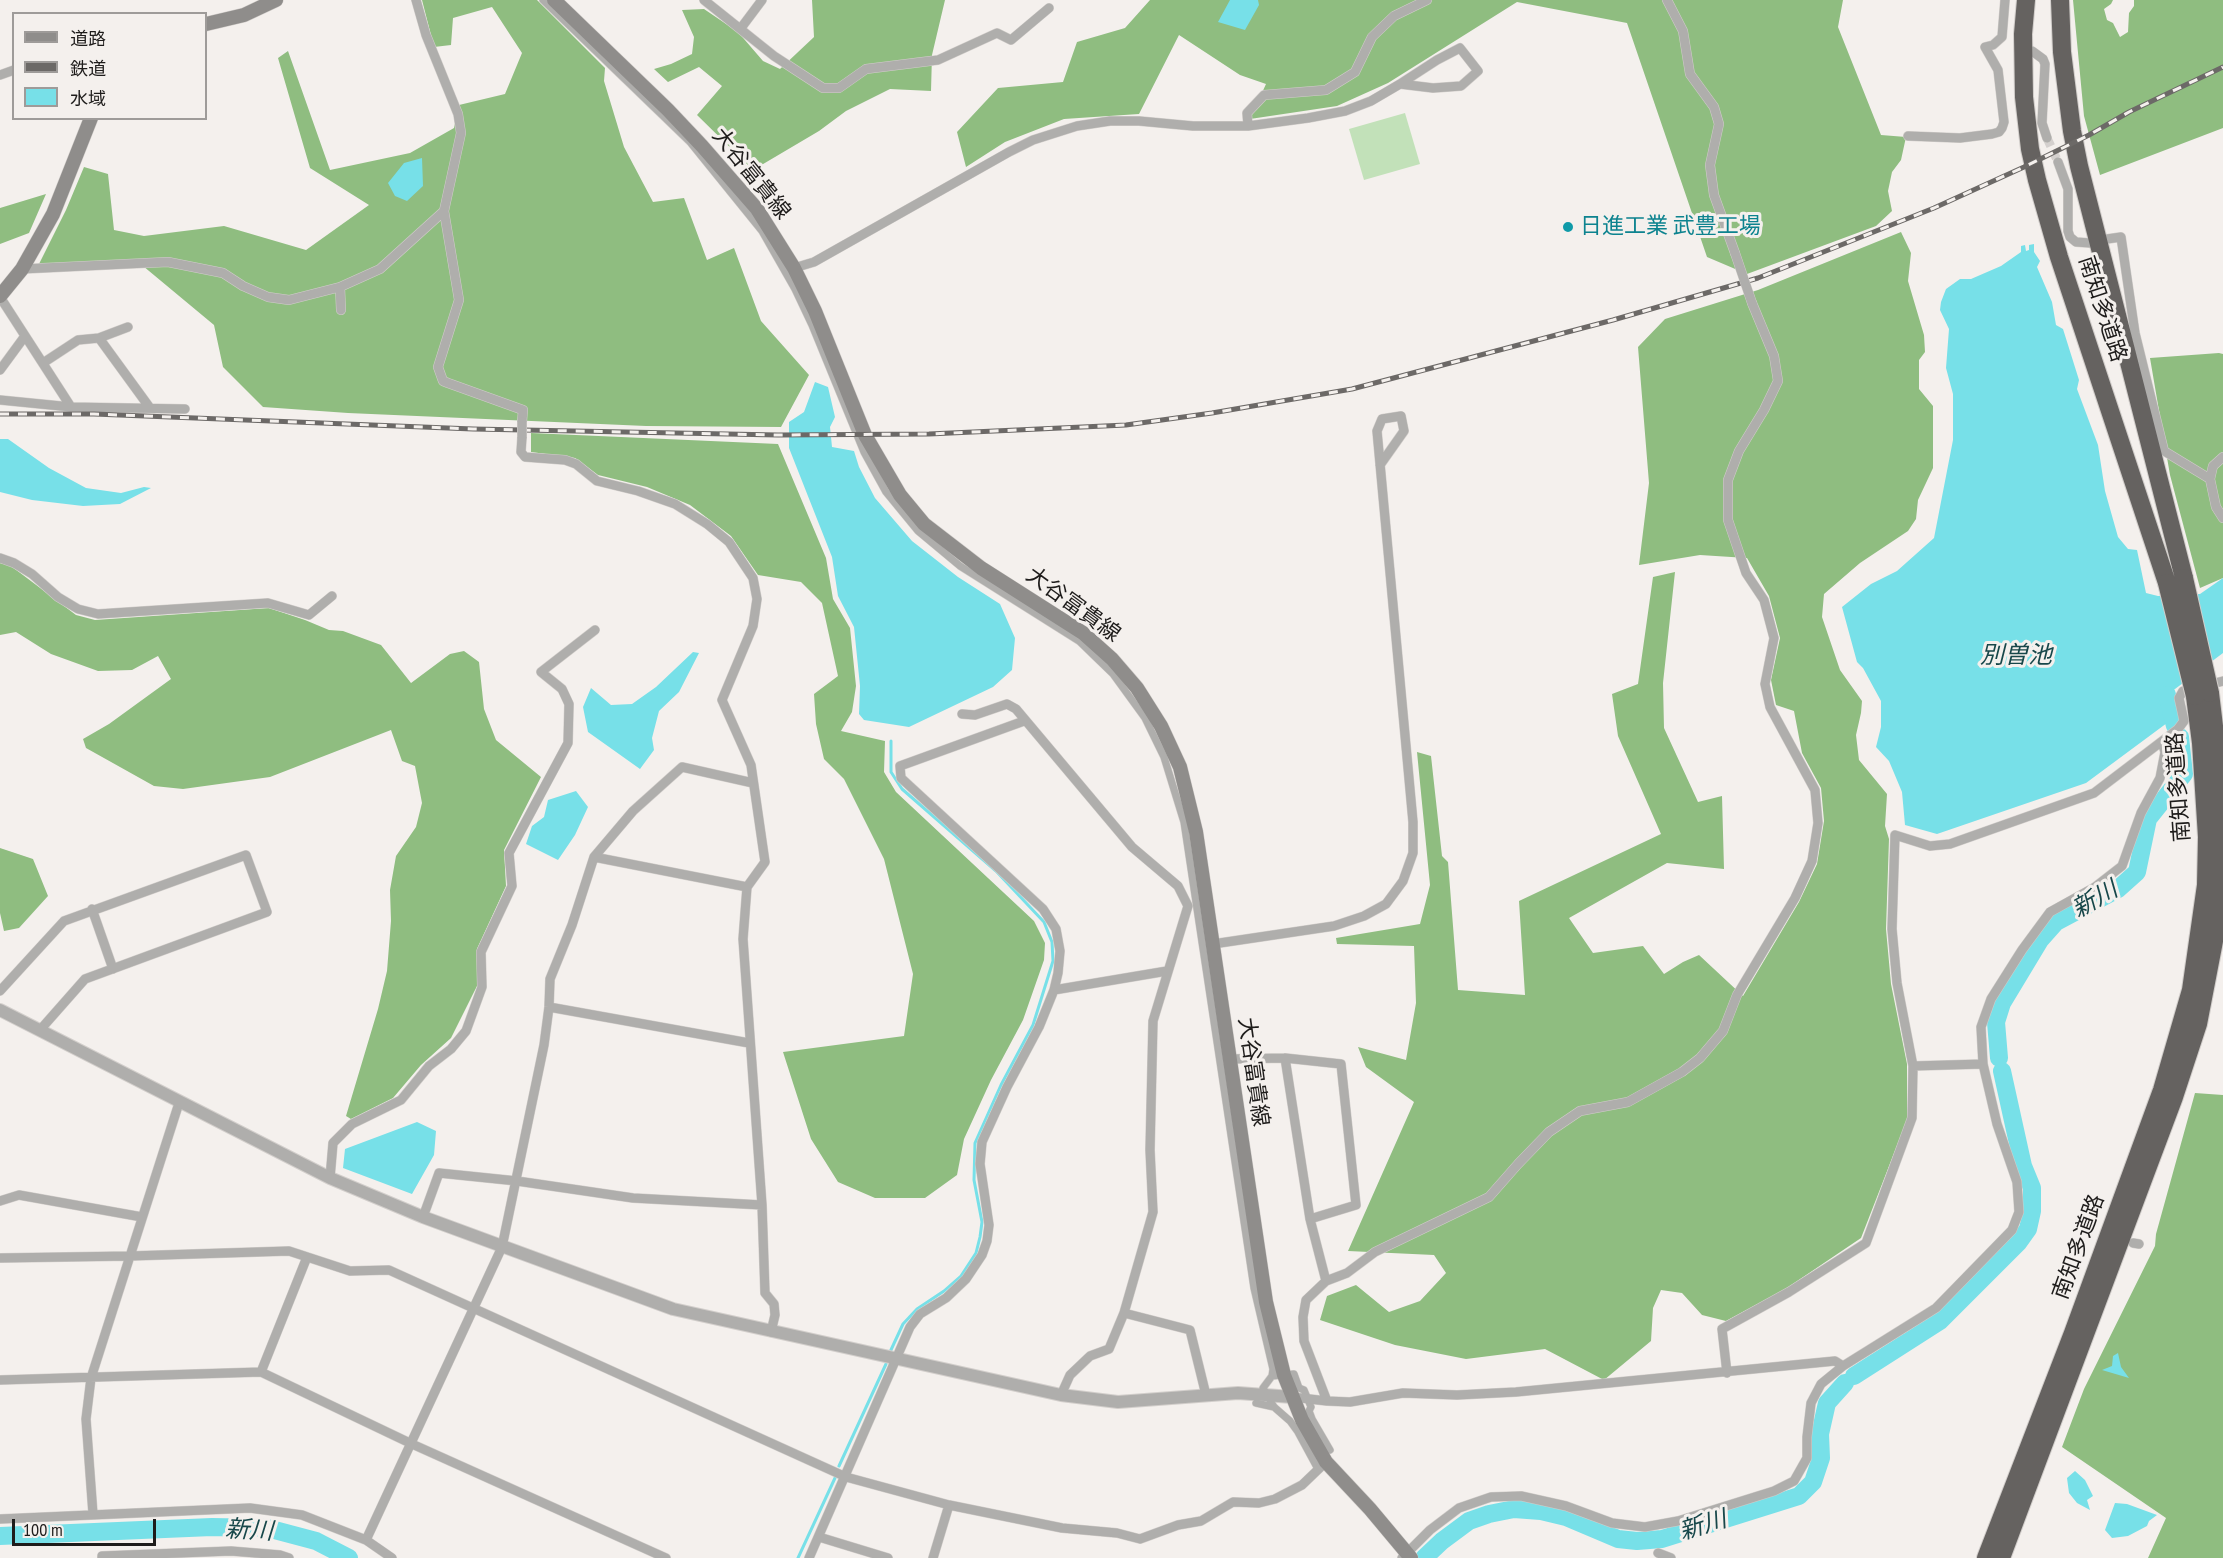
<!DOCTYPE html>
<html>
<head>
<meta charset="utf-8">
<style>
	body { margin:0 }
	#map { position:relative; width:2223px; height:1558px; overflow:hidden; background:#f4f0ed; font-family:"PT Sans Narrow","Noto Sans JP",sans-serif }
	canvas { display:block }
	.legend { position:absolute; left:12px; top:12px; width:195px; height:108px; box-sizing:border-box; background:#f4f0ed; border:2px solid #9e9b99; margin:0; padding:8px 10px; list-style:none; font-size:18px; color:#1e1c1b }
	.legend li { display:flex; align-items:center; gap:12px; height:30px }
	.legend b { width:30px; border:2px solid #9e9b99 }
	.scale { position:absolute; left:12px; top:1519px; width:144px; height:27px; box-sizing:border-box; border:3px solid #1e1c1b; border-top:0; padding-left:8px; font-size:18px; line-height:21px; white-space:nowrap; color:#1e1c1b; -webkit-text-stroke:4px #f4f0ed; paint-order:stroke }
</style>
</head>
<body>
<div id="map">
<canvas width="2223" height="1558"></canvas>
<ul class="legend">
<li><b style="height:8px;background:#8f8d8b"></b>道路</li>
<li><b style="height:8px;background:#6c6967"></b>鉄道</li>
<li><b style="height:16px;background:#77e0e8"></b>水域</li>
</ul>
<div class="scale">100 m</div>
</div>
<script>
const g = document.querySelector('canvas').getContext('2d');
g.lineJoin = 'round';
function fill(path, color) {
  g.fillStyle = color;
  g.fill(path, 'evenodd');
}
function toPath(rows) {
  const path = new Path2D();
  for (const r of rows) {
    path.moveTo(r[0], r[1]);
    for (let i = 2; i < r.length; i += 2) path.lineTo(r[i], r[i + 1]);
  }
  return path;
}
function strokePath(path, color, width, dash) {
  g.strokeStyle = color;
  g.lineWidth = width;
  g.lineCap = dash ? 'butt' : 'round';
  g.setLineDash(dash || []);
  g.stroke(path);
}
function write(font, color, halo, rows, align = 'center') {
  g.font = font + ' "PT Sans Narrow","Noto Sans JP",sans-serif';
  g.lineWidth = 6;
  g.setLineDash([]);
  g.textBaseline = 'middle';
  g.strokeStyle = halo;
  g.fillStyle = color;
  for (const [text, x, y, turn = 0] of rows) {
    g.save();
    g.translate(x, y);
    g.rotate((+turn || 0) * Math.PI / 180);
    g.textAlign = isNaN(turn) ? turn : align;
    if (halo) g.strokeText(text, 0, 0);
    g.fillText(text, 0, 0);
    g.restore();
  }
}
fill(toPath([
	[1405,113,1420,164,1364,180,1349,129]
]), '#c2e1b9');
fill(toPath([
	[422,0,537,0,605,68,604,81,624,147,653,202,684,198,707,260,734,248,761,321,809,375,781,427,646,426,348,413,263,407,223,367,214,325,137,261,39,264,66,210,84,167,108,174,114,230,144,236,224,226,306,250,369,205,310,168,278,58,288,51,330,170,410,153,454,128,459,105,505,94,522,53,492,7,453,18,451,45,434,47],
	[812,0,945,0,932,55,931,91,890,89,846,111,819,131,753,170,697,115,722,86,699,67,668,82,654,69,671,64,692,54,694,37,682,10,704,9,738,32,763,61,780,69,814,37],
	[1150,0,1843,0,1838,27,1881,135,1906,137,1901,160,1892,172,1888,191,1892,211,1876,226,1747,274,1707,257,1627,23,1517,2,1388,83,1337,106,1250,119,1266,84,1240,75,1179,35,1139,114,1064,119,1005,142,966,167,957,132,998,88,1063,82,1077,42,1125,28],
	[2073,0,2113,0,2111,4,2104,9,2107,20,2113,23,2120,37,2128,32,2129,13,2134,6,2134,0,2223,0,2223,128,2100,175,2084,116],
	[46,194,29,233,0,244,0,208],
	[1901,232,1911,253,1908,281,1924,335,1925,352,1919,360,1919,389,1933,406,1933,468,1918,500,1916,519,1908,531,1860,563,1824,594,1822,617,1840,670,1862,701,1861,713,1856,735,1859,760,1887,794,1885,826,1889,839,1886,929,1891,984,1907,1064,1907,1120,1861,1238,1784,1290,1726,1321,1702,1315,1682,1293,1661,1290,1653,1308,1651,1341,1604,1380,1545,1349,1466,1359,1395,1345,1320,1320,1327,1296,1356,1285,1389,1312,1420,1301,1446,1273,1434,1255,1348,1251,1414,1102,1366,1067,1358,1047,1406,1060,1416,1003,1414,946,1337,944,1336,938,1420,924,1430,885,1417,752,1431,756,1442,856,1448,862,1458,990,1525,995,1519,901,1661,834,1618,736,1612,694,1638,684,1653,577,1675,572,1663,683,1664,728,1698,802,1722,796,1724,869,1667,863,1569,918,1593,953,1643,946,1664,974,1683,962,1699,955,1743,996,1799,902,1817,864,1824,821,1821,788,1802,753,1794,711,1776,705,1771,680,1780,638,1769,596,1747,558,1700,555,1639,565,1649,483,1638,347,1665,319,1758,290],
	[2219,353,2223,354,2223,578,2200,588,2170,475,2150,358],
	[531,433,778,444,826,558,833,599,850,628,856,686,852,712,841,731,885,741,884,772,896,792,1034,921,1045,943,1044,960,1023,1020,991,1080,964,1139,957,1175,925,1198,875,1198,838,1182,811,1139,783,1052,904,1036,913,974,884,859,844,779,824,759,816,724,814,694,838,676,822,603,801,582,758,575,731,536,690,505,647,487,598,475,575,458,531,452],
	[0,563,11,566,76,615,95,620,269,608,305,620,329,630,343,631,381,645,411,683,450,654,464,651,479,662,484,709,496,740,541,777,504,850,506,886,477,949,477,986,451,1038,421,1065,393,1098,351,1119,346,1116,378,1009,387,971,391,921,390,890,396,856,416,827,422,803,415,766,402,761,391,730,270,777,183,789,154,786,86,748,83,739,109,724,171,679,158,656,132,670,98,671,51,654,16,632,0,635],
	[0,848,33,859,48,896,19,928,4,931,0,913],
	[2195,1093,2223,1095,2223,1558,2148,1558,2166,1518,2062,1447,2084,1389,2155,1246,2156,1234]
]), '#8fbd80');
fill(toPath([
	[1230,0,1258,0,1259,5,1245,30,1218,22],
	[422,158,423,186,407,201,395,196,388,183,404,163],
	[2034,244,2034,252,2040,261,2037,267,2052,302,2056,325,2063,329,2079,380,2077,389,2098,445,2105,491,2118,537,2128,549,2137,550,2146,593,2158,596,2200,594,2223,578,2223,653,2167,695,2162,695,2167,723,2086,783,1937,834,1905,825,1902,792,1889,761,1876,747,1881,727,1881,701,1863,668,1857,662,1842,607,1871,584,1897,571,1934,538,1953,440,1953,394,1946,368,1949,329,1940,310,1941,302,1946,289,1960,279,1971,279,2001,266,2021,252,2021,246,2025,245,2026,251,2029,250,2029,245],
	[815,382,828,387,835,417,830,427,832,447,854,451,859,467,875,498,912,541,958,577,1000,604,1015,638,1012,670,993,687,909,727,864,720,859,714,860,686,854,627,838,596,832,557,789,448,789,422,804,412],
	[0,439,8,439,49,468,86,488,121,493,144,487,151,488,120,504,83,506,32,500,0,492],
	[693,652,699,653,679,692,659,711,652,738,654,750,640,769,588,732,583,707,591,688,611,705,632,704,656,687],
	[576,791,588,807,575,835,558,860,526,844,532,826,544,817,548,800],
	[417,1122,436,1131,434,1155,412,1194,343,1168,345,1149],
	[2118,1353,2121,1367,2129,1378,2102,1370,2112,1366,2113,1356],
	[2075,1471,2085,1480,2093,1496,2087,1500,2090,1510,2077,1503,2069,1493,2067,1478],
	[2115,1503,2127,1504,2157,1515,2149,1521,2147,1526,2128,1536,2112,1538,2105,1530]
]), '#77e0e8');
strokePath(toPath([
	[890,1352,903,1324,917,1309,944,1291,961,1276,976,1253,980,1237,982,1222,974,1180,975,1143,1001,1085,1033,1025,1053,961,1052,942,1044,922,996,871,902,789,891,772,891,741],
	[839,1466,886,1364],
	[798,1558,835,1478]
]), '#77e0e8', 3);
strokePath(toPath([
	[2167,695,2175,726],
	[1999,1058,1996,1022,2002,1003,2040,940,2056,922,2118,889,2137,872,2148,819,2184,774,2180,737],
	[1854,1376,1940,1321,2018,1243,2028,1229,2032,1211,2032,1188,2023,1166,2002,1071],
	[0,1536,212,1527,267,1528,316,1541,349,1558],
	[1424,1558,1442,1541,1469,1521,1489,1514,1514,1509,1541,1511,1566,1517,1618,1539,1637,1541,1662,1539,1799,1496,1813,1482,1821,1458,1820,1434,1827,1403,1845,1383]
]), '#77e0e8', 18);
strokePath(toPath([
	[2047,138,2058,162]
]), '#d4d0ce', 9, [9, 4.5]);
const pedestrian = toPath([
	[543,0,690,142,762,231,795,289,812,325,864,452,886,492,918,531,960,566,1079,641,1113,674,1145,718,1164,757,1184,822,1254,1288,1273,1369,1272,1376],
	[1256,1403,1274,1407],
	[1318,1469,1298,1432,1290,1421,1274,1407,1263,1388,1272,1376,1294,1374,1299,1388,1304,1390,1311,1407,1309,1411,1312,1419,1330,1450]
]);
const minor = toPath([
	[416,0,426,35,458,114,461,133,444,211,459,300,438,367,443,381,448,383,523,410,522,422],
	[704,0,774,56,823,88,839,88,866,69,938,60,997,33,1011,40,1049,8],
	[1667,0,1683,31,1690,74,1714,107,1719,124,1710,165,1714,195,1735,253],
	[741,28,762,0],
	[2032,51,2043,59,2045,64,2042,123,2047,138],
	[0,75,14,70],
	[1248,126,1247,113,1264,95,1326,90,1355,72,1372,37,1394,16,1427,0],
	[1908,136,1960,138,1992,134,1999,132,2002,128,2004,122,1998,70,1985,47,1993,45,2002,37,2005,0],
	[2058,162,2068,189,2068,231,2070,237,2076,242,2090,243],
	[2107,239,2121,237,2135,333,2164,451,2210,479],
	[794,268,814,262,1009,152,1033,140,1077,126,1110,121,1139,121,1193,126,1248,126,1308,118,1345,111,1371,101,1400,84,1433,88,1461,86,1478,71,1460,48,1437,60,1400,84],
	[22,269,168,262,223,273,243,286,268,297,289,300,340,287,380,269,444,211],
	[340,287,341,310],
	[0,297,71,407],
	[99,338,150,408],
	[43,363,78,340,99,338,128,327],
	[0,370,25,336],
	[0,400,71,407,185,409],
	[522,437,521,452,525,457,565,460,576,464,597,481,638,491,675,504,707,524,729,542,753,578,757,599,753,626,722,700,751,765,765,862,747,887,743,939,762,1205,765,1293,774,1304,775,1315,771,1332],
	[2223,457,2213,466,2210,479,2216,507,2223,518],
	[0,558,14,563,32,574,58,597,78,609,98,614,268,603,309,615,332,596],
	[962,714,975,715,1007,704,1016,709,1132,847,1178,886,1188,906,1153,1021,1150,1150,1153,1212,1124,1313,1109,1349,1090,1356,1070,1375,1061,1395],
	[594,857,747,887],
	[92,909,113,969],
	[1213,944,1334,926,1364,916,1386,904,1403,881,1413,853,1413,822,1377,431,1382,419,1401,416,1404,431,1380,465],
	[1054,990,1167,971],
	[0,991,64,921,246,855,267,912,85,979,40,1030],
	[549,1007,749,1043],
	[1285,1058,1310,1219,1326,1281],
	[1230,1059,1285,1058,1341,1064,1356,1205,1310,1219],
	[1913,1066,1983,1064],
	[330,1178,333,1143,352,1124,401,1100,429,1066,451,1049,466,1031,482,987,481,952,512,886,509,853,568,743,569,704,562,689,541,672,595,630],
	[0,1201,19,1195,142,1217],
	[423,1217,439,1173,517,1181,633,1198,762,1205],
	[2133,1243,2139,1244],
	[0,1258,130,1256,289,1251,350,1271,389,1270,846,1477,949,1505,1062,1528,1117,1533,1140,1539,1178,1525,1201,1521,1233,1502,1259,1503,1275,1499,1302,1485,1326,1462],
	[1124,1313,1190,1330,1206,1395],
	[261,1372,307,1257],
	[1727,1373,1722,1329,1789,1292,1866,1243,1912,1118,1913,1066,1897,983,1892,929,1895,835,1930,846,1950,844,2094,793,2178,729,2184,721,2179,698,2183,691,2223,681],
	[0,1380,261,1372,412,1444,666,1558],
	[1292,1397,1327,1401,1304,1341,1303,1317,1306,1300,1326,1281,1347,1273,1375,1252,1489,1197,1518,1164,1549,1132,1580,1111,1628,1102,1682,1072,1700,1058,1723,1031,1737,995,1795,898,1812,861,1818,823,1815,790,1770,707,1765,684,1774,638,1764,600,1746,573,1728,520,1728,480,1739,451,1764,410,1778,381,1774,356,1752,303],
	[1327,1401,1350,1402,1403,1393,1457,1395,1516,1392,1835,1361,1843,1366],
	[93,1514,86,1419,91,1378,179,1103],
	[0,1519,250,1508,302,1515,366,1540,392,1558],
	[819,1537,888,1558],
	[366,1540,502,1247,544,1045,549,1007,550,979,572,925,594,857,633,811,682,767,753,783],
	[1658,1553,1671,1558],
	[102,1558,102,1556,231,1551,280,1555,289,1558],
	[809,1558,910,1327,920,1314,946,1298,966,1279,982,1255,987,1241,989,1225,980,1164,982,1142,1007,1087,1039,1027,1054,990,1058,973,1060,951,1056,929,1043,909,901,778,900,766,1024,721],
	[933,1558,949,1505],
	[1402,1558,1430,1530,1459,1508,1491,1497,1521,1496,1566,1506,1612,1523,1645,1527,1678,1521,1774,1491,1794,1481,1807,1458,1807,1437,1811,1403,1821,1384,1843,1366,1936,1308,2012,1230,2019,1212,2017,1182,1997,1124,1983,1064,1981,1027,1991,999,2022,950,2050,912,2095,887,2122,866,2141,813,2160,778,2165,752,2162,742]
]);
const tertiary = toPath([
	[0,1010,330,1178,423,1217,673,1309,1061,1395,1118,1402,1238,1393,1292,1397]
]);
const secondary = toPath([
	[554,0,668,110,702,146,757,209,794,268,815,311,865,435,900,495,924,524,981,568,1083,633,1112,659,1137,688,1161,726,1180,767,1196,832,1266,1302,1284,1375,1302,1420,1326,1462,1370,1509,1411,1558],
	[206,24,244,15,276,0],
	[0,296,22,269,53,214,91,118]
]);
const motorway = toPath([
	[2026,0,2023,34,2024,97,2030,149,2037,180,2059,257,2167,583],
	[2060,0,2062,52,2072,131,2079,166,2184,578],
	[1986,1558,2073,1333,2162,1090,2191,990,2206,885,2207,837,2201,743,2195,696],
	[2001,1558,2174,1097,2198,1024,2214,941,2221,886,2223,836,2222,792,2210,693]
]);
strokePath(pedestrian, '#d2cecb', 8);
strokePath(minor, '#d2cecb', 10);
strokePath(tertiary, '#d2cecb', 14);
strokePath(secondary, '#d2cecb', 15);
strokePath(motorway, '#d2cecb', 20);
strokePath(pedestrian, '#afaeac', 7);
strokePath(minor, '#afaeac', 9);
strokePath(tertiary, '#afaeac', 12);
strokePath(secondary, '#8f8d8b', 14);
strokePath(motorway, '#656260', 18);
const rail = toPath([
	[0,414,94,414,473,429,778,435,929,434,1126,425,1212,413,1352,389,1613,320,1758,278,1934,208,2024,167,2089,135,2129,112,2223,67]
]);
strokePath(rail, '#6c6967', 5);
strokePath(rail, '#f4f0ed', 3, [9]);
const minorBridge = toPath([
	[1735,253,1752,303],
	[522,437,522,422]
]);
const motorwayBridge = toPath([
	[2184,578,2210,693],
	[2167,583,2195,696]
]);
strokePath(minorBridge, '#d2cecb', 10, []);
strokePath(motorwayBridge, '#d2cecb', 20, []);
strokePath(minorBridge, '#afaeac', 9);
strokePath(motorwayBridge, '#656260', 18);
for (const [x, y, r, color] of [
	[1568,227,6,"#0f9aa8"]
]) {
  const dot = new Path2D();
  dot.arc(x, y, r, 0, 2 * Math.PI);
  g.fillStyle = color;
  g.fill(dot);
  strokePath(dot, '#f4f0ed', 2);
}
write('22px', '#1e1c1b', '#f4f0ed', [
	["大谷富貴線",751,174,51],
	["南知多道路",2102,309,72],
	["大谷富貴線",1073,605,36],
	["南知多道路",2179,787,-94],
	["大谷富貴線",1253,1072,82],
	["南知多道路",2079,1247,-70]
]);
write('22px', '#0d838f', '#f4f0ed', [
	["日進工業 武豊工場",1580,227]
], 'left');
write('italic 24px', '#17474a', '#f4f0ed', [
	["別曽池",2016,656],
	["新川",2095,900,-30],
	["新川",1703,1526,-17],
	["新川",249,1531,3]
]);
</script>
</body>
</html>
